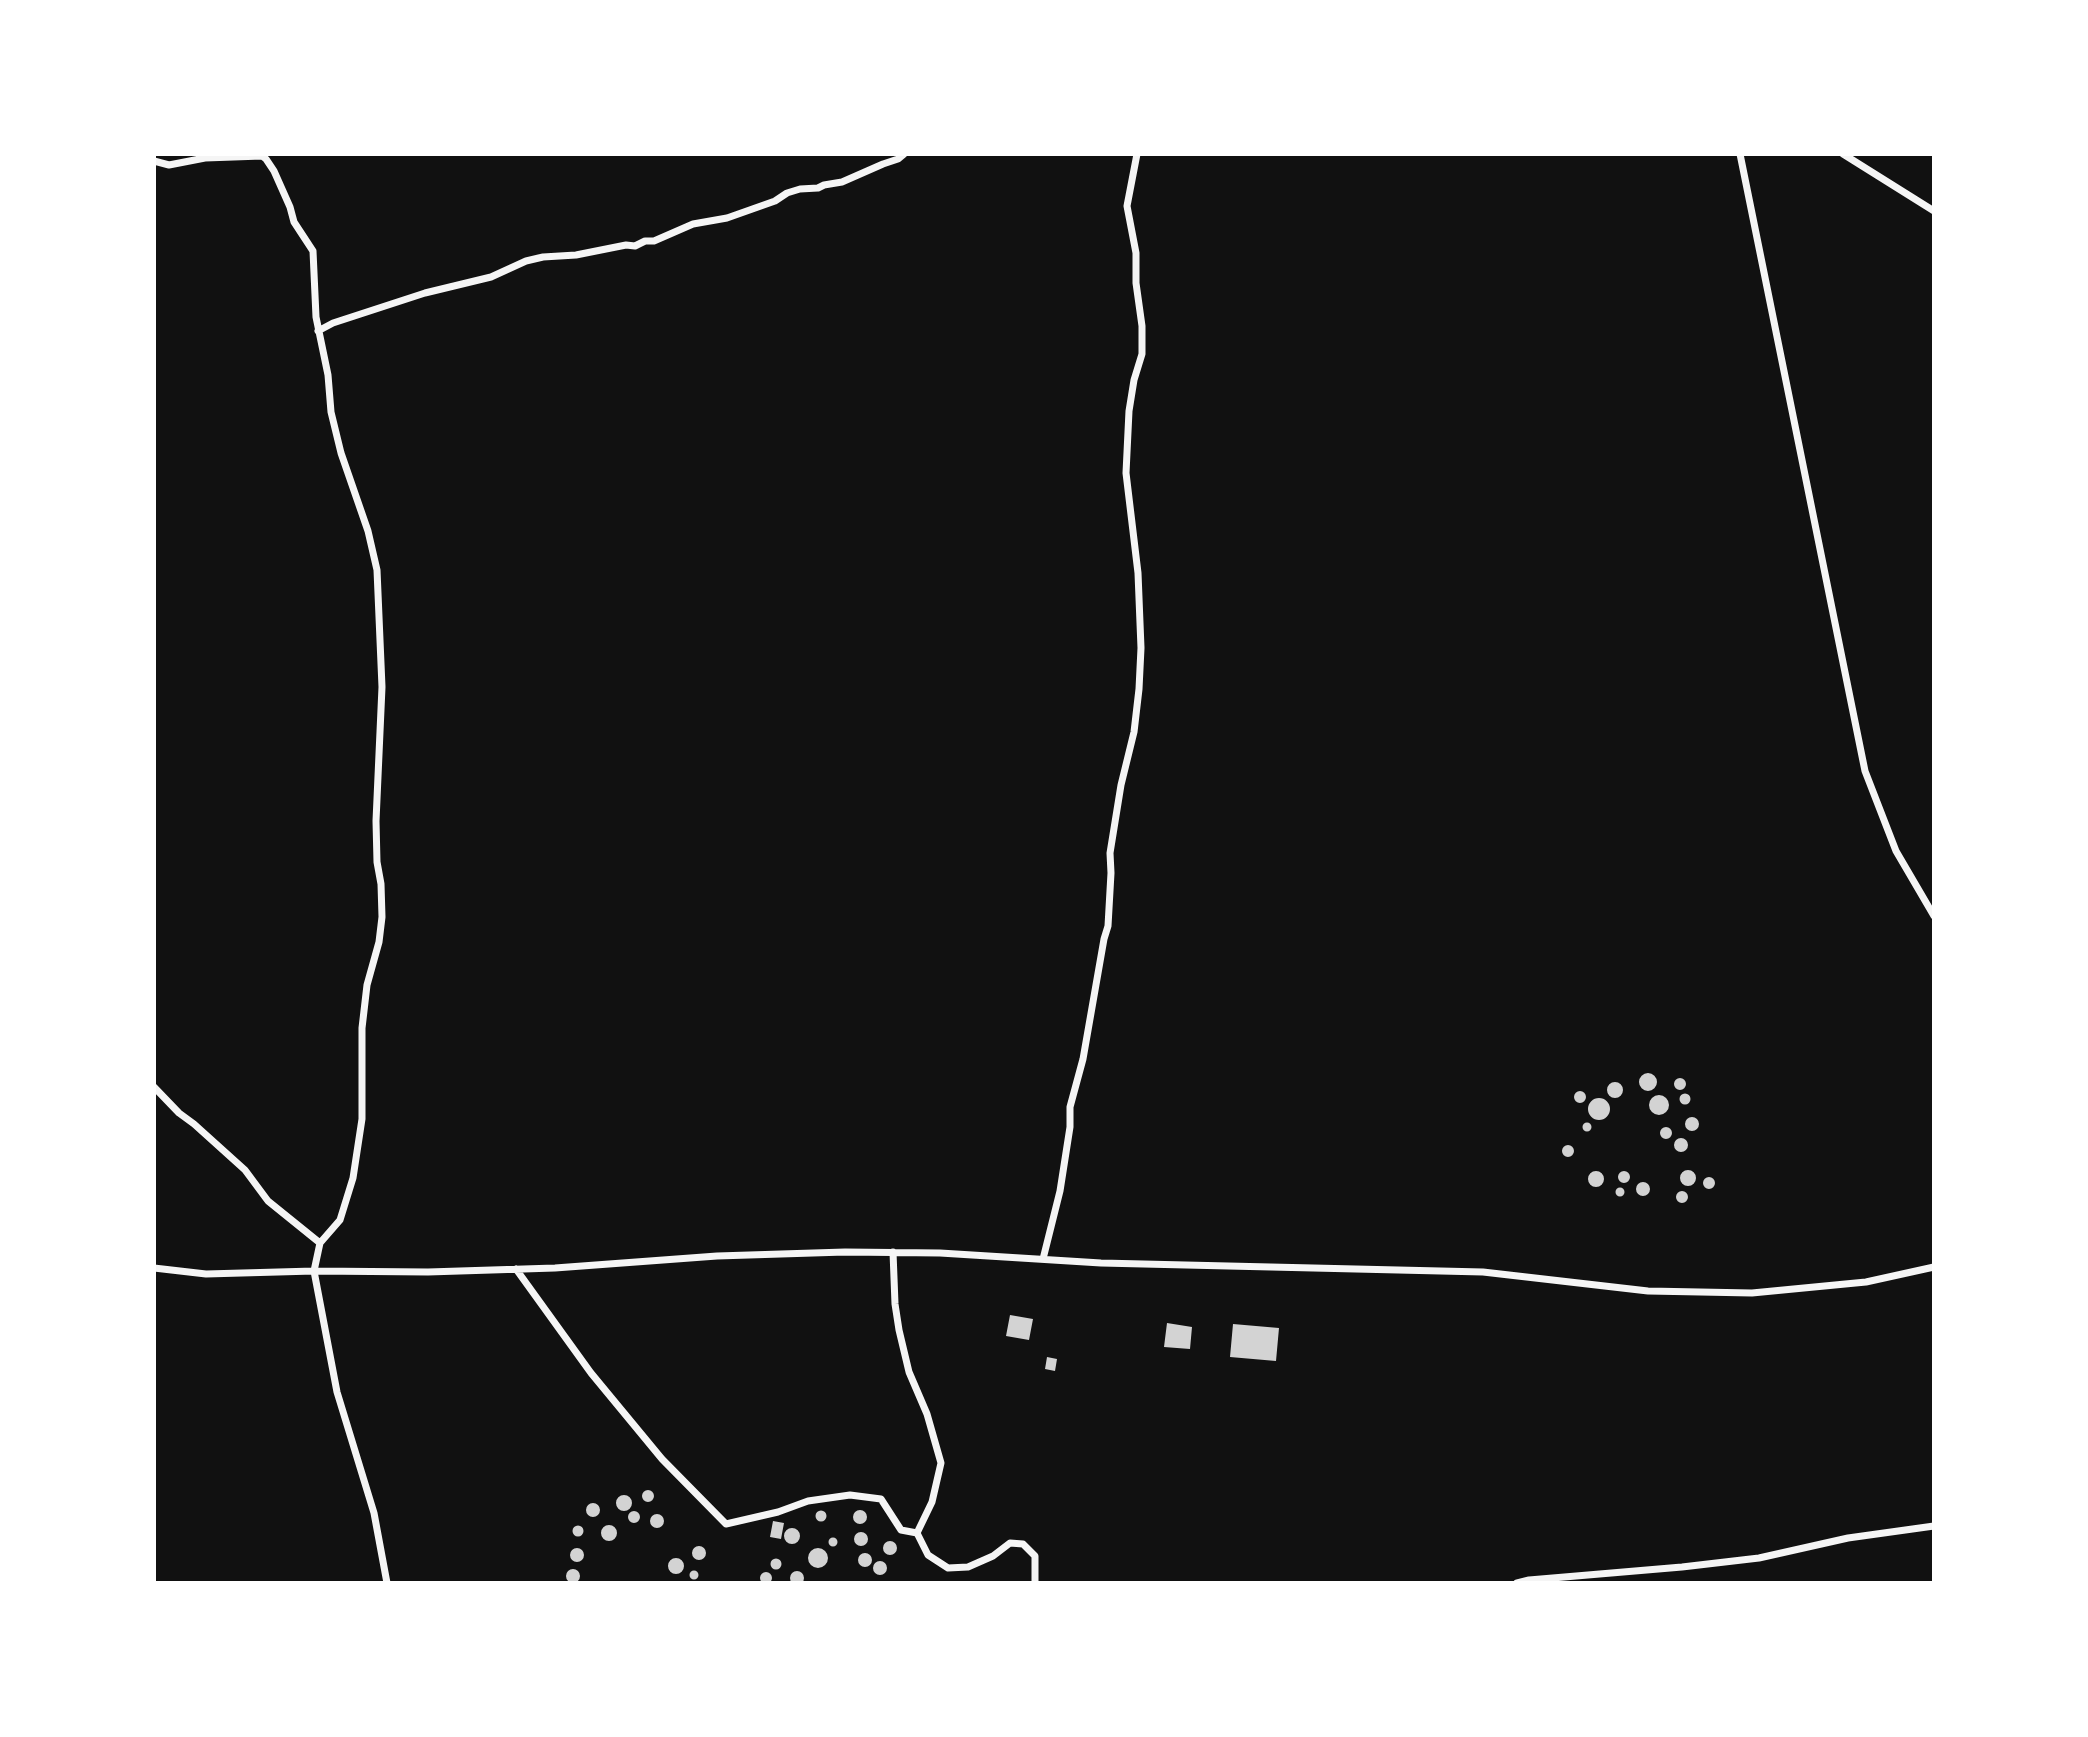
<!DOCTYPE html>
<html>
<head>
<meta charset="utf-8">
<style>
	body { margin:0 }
	#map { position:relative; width:2088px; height:1737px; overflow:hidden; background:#111; font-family:"Source Sans 3",sans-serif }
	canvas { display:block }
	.frame { position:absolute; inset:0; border:156px solid #fff; pointer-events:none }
</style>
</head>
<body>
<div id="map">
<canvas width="2088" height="1737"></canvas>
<div class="frame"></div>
</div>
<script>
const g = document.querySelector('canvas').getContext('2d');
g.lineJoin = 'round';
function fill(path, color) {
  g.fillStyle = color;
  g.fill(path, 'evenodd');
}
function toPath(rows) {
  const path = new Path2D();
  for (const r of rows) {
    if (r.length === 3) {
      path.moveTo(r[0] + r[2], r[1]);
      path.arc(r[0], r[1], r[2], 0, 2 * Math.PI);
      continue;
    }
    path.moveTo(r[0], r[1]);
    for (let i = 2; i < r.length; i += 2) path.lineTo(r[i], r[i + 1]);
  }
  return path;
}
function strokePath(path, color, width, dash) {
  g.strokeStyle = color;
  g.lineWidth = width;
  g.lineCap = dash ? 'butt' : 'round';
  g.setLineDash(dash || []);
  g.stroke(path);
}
fill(toPath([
	[1648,1082,9],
	[1680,1084,6],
	[1615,1090,8],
	[1580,1097,6],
	[1685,1099,5.5],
	[1659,1105,10],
	[1599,1109,11],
	[1692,1124,7],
	[1587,1127,4.5],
	[1666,1133,6],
	[1681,1145,7],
	[1568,1151,6],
	[1688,1178,8],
	[1624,1177,6],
	[1596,1179,8],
	[1709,1183,6],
	[1643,1189,7],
	[1620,1192,4.5],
	[1682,1197,6],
	[1010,1315,1033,1319,1029,1340,1006,1336],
	[1167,1323,1192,1327,1190,1349,1164,1347],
	[1233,1324,1279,1328,1276,1361,1230,1357],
	[1047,1357,1057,1359,1055,1371,1045,1369],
	[648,1496,6],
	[624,1503,8],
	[593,1510,7],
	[860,1517,7],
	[821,1516,5.5],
	[634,1517,6],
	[657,1521,7],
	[773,1521,784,1523,781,1539,770,1537],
	[609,1533,8],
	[578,1531,5.5],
	[792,1536,8],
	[861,1539,7],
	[833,1542,4.5],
	[890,1548,7],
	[699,1553,7],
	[577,1555,7],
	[818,1558,10],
	[865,1560,7],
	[676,1566,8],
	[776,1564,5.5],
	[880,1568,7],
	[573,1576,7],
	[694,1575,4.5],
	[797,1578,7],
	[766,1578,6]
]), '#d3d3d3');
strokePath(toPath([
	[1740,154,1865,771,1896,851,1934,916],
	[1843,154,1934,211],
	[154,161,169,165,205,158,262,156,266,159,274,171,290,207,294,222,313,251,316,317,328,375,331,412,341,453,368,531,377,570,382,687,376,821,377,862,381,884,382,917,379,942,367,985,362,1028,362,1119,353,1178,340,1220,320,1243,314,1271,337,1392,374,1513,387,1583],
	[318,331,333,323,425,293,491,277,526,261,543,257,576,255,626,245,635,246,645,241,654,241,693,224,727,218,775,201,787,193,800,189,818,188,824,185,842,182,883,164,898,159,904,154],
	[154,1087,179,1113,194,1124,245,1170,268,1201,320,1243],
	[893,1252,895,1304,899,1330,909,1372,927,1414,941,1463,932,1502,917,1533,928,1555,948,1568,968,1567,993,1556,1010,1543,1023,1544,1035,1556,1035,1583],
	[1043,1259,1060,1191,1070,1127,1070,1107,1083,1059,1104,939,1108,926,1111,873,1110,853,1121,785,1134,732,1139,689,1141,648,1138,573,1126,473,1129,411,1134,380,1142,354,1142,326,1136,283,1136,253,1127,206,1137,154],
	[154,1268,206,1274,314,1271,428,1272,555,1268,717,1256,845,1252,940,1253,1101,1263,1483,1272,1648,1291,1752,1293,1866,1282,1934,1267],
	[516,1269,591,1373,662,1459,726,1524,778,1512,808,1501,850,1495,881,1499,901,1530,917,1533],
	[1517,1583,1529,1580,1682,1567,1759,1558,1848,1538,1934,1526]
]), '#f5f5f5', 7);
</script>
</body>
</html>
